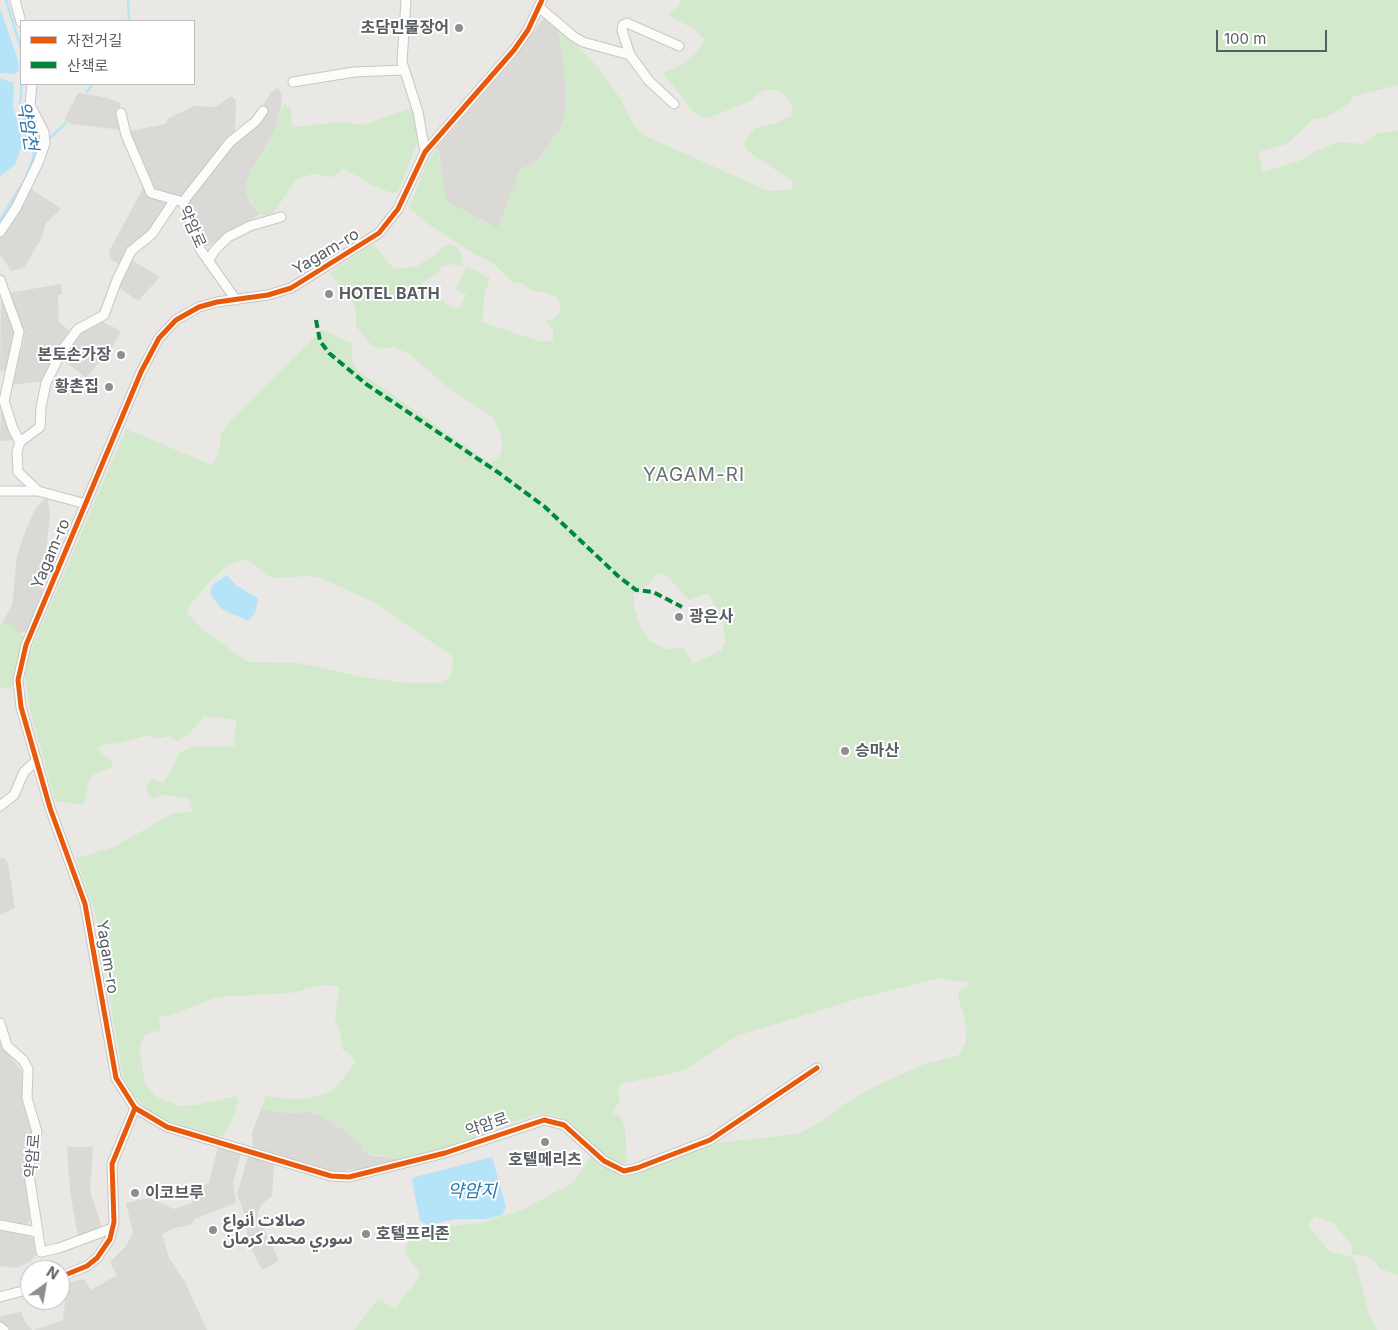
<!DOCTYPE html>
<html>
<head>
<meta charset="utf-8">
<style>
	body { margin:0 }
	#map { position:relative; width:1398px; height:1330px; overflow:hidden; background:#eae8e4; font-family:Inter,"Noto Sans KR",sans-serif }
	canvas { display:block }
	.legend { position:absolute; left:20px; top:20px; width:175px; height:65px; box-sizing:border-box; background:#fff; border:1px solid #bdbfc1; margin:0; padding:6px 9px; list-style:none; font-size:15px; color:#595e63 }
	.legend li { display:flex; align-items:center; gap:10px; height:25px }
	.legend b { width:25px; border:1px solid #bdbfc1 }
	.north { position:absolute; left:20px; top:1260px; width:50px; height:50px; box-sizing:border-box; background:#fff; border:1px solid #bdbfc1; border-radius:50%; rotate:32deg; font-size:14px; font-weight:700; line-height:20px; text-align:center; color:#595e63 }
	.north::after { content:''; display:block; margin:auto; width:18px; height:22px; background:#8c8e90; clip-path:polygon(50% 0,100% 100%,50% 72%,0 100%) }
	.scale { position:absolute; left:1216px; top:30px; width:111px; height:22px; box-sizing:border-box; border:2px solid #595e63; border-top:0; padding-left:6px; font-size:15px; line-height:18px; white-space:nowrap; color:#595e63; -webkit-text-stroke:4px #fff; paint-order:stroke }
</style>
</head>
<body>
<div id="map">
<canvas width="1398" height="1330"></canvas>
<ul class="legend">
<li><b style="height:6px;background:#e8590c"></b>자전거길</li>
<li><b style="height:6px;background:#00873e"></b>산책로</li>
</ul>
<div class="north">N</div>
<div class="scale">100 m</div>
</div>
<script>
const g = document.querySelector('canvas').getContext('2d');
g.lineJoin = 'round';
function fill(path, color) {
  g.fillStyle = color;
  g.fill(path, 'evenodd');
}
function toPath(rows) {
  const path = new Path2D();
  for (const r of rows) {
    path.moveTo(r[0], r[1]);
    for (let i = 2; i < r.length; i += 2) path.lineTo(r[i], r[i + 1]);
  }
  return path;
}
function strokePath(path, color, width, dash) {
  g.strokeStyle = color;
  g.lineWidth = width;
  g.lineCap = dash ? 'butt' : 'round';
  g.setLineDash(dash || []);
  g.stroke(path);
}
function write(font, color, halo, rows, align = 'center') {
  g.font = font + ' Inter,"Noto Sans Arabic","Noto Sans KR",sans-serif';
  g.lineWidth = 4;
  g.setLineDash([]);
  g.textBaseline = 'middle';
  g.strokeStyle = halo;
  g.fillStyle = color;
  for (const [text, x, y, turn = 0] of rows) {
    g.save();
    g.translate(x, y);
    g.rotate((+turn || 0) * Math.PI / 180);
    g.textAlign = isNaN(turn) ? turn : align;
    if (halo) g.strokeText(text, 0, 0);
    g.fillText(text, 0, 0);
    g.restore();
  }
}
fill(toPath([
	[545,16,558,30,562,48,566,88,565,117,560,129,539,159,519,171,503,219,497,228,445,201,439,150,436,148,516,56],
	[278,88,282,95,281,108,274,133,250,173,249,201,260,214,206,247,187,202,155,190,129,131,166,124,167,119,194,106,215,107,231,96,236,100,235,132,258,114,271,92],
	[78,93,108,98,120,103,121,130,72,124,64,120],
	[144,186,168,203,153,229,121,265,111,260,109,252],
	[30,188,61,209,46,223,41,239,24,268,11,271,0,254,0,238],
	[130,259,160,277,138,301,117,286],
	[61,284,62,294,58,295,59,322,71,332,44,381,12,385,25,335,8,293],
	[1,297,15,331,8,369,0,372],
	[101,321,121,331,113,346,86,378,62,359,61,356,79,332],
	[1,408,10,432,15,440,0,441],
	[47,496,50,513,41,602,28,631,21,633,3,624,3,621,12,606,17,556,25,532,35,509],
	[0,857,5,859,8,863,15,908,0,915],
	[0,1043,22,1072,23,1101,32,1133,23,1167,30,1220,26,1225,0,1221],
	[261,1109,287,1113,308,1112,322,1116,350,1134,370,1155,401,1159,372,1167,336,1172,253,1147,252,1133],
	[218,1146,241,1153,233,1183,236,1203,195,1219,191,1225,174,1228,162,1234,169,1258,185,1282,207,1330,34,1330,63,1320,67,1283,84,1279,91,1290,117,1275,110,1262,126,1246,133,1233,126,1203,150,1198,174,1209,192,1203,198,1187,209,1183],
	[67,1147,93,1147,90,1191,102,1228,78,1236,70,1191],
	[248,1156,274,1163,272,1196,262,1204,257,1214,279,1261,262,1270,249,1244,243,1210,237,1194],
	[0,1227,12,1229,34,1239,38,1252,31,1261,17,1268,0,1266],
	[21,1312,25,1322,32,1330,8,1330,0,1323,0,1316]
]), '#dbd9d5');
fill(toPath([
	[681,0,1398,0,1398,85,1351,97,1351,102,1327,117,1313,119,1287,144,1258,152,1263,172,1299,161,1320,149,1339,142,1364,144,1377,133,1398,131,1398,1275,1380,1269,1376,1262,1368,1257,1352,1254,1352,1245,1332,1222,1315,1216,1308,1223,1310,1228,1329,1251,1354,1258,1369,1314,1377,1330,354,1330,378,1299,395,1308,421,1275,405,1253,407,1244,421,1231,428,1228,482,1223,526,1208,574,1182,591,1156,609,1170,622,1176,715,1143,798,1134,821,1122,846,1103,880,1084,922,1065,959,1055,966,1042,965,1018,958,998,960,989,967,987,967,981,949,981,940,978,853,1000,737,1036,689,1067,677,1072,621,1084,618,1089,620,1103,615,1106,613,1113,621,1117,625,1128,627,1163,616,1162,600,1152,564,1119,551,1114,539,1114,517,1121,453,1145,401,1159,362,1152,360,1144,350,1134,322,1116,308,1112,287,1113,261,1109,266,1096,286,1099,307,1099,330,1092,339,1084,355,1062,351,1055,342,1049,340,1032,335,1019,339,986,322,985,290,993,218,997,171,1015,157,1017,161,1026,159,1031,151,1032,144,1036,139,1049,145,1083,155,1096,180,1106,196,1105,235,1096,238,1101,236,1110,224,1135,217,1136,186,1127,153,1115,133,1095,123,1077,95,912,76,858,114,847,174,813,192,812,188,798,163,795,153,798,149,796,146,787,151,779,164,783,180,752,193,747,234,746,236,720,204,716,189,734,176,741,169,736,157,739,149,735,119,743,102,745,97,749,112,761,112,767,93,775,89,780,84,805,55,801,29,706,25,673,29,655,126,429,212,465,218,456,221,434,231,420,322,330,352,343,352,360,357,370,490,463,499,458,502,448,501,432,491,416,451,390,409,354,393,347,381,349,372,346,356,326,356,312,353,302,330,273,373,244,394,269,415,267,435,255,444,246,451,244,457,247,461,255,462,266,451,264,442,267,436,275,422,282,422,294,441,300,452,308,460,308,466,294,456,290,466,266,490,278,485,292,482,322,542,342,553,340,553,330,546,322,558,315,561,307,558,299,549,294,531,290,521,283,514,283,494,264,473,253,431,226,409,208,429,158,438,148,446,201,490,225,498,227,519,171,539,159,560,129,565,117,566,88,559,29,599,68,621,100,633,124,643,135,768,191,790,190,794,184,791,180,753,155,745,148,744,142,755,128,775,123,791,116,792,105,787,98,779,91,769,89,758,93,751,101,706,119,693,111,663,73,685,63,699,50,705,39,692,28,668,15,679,6],
	[244,560,250,561,266,575,273,578,310,576,320,578,374,602,452,656,454,661,450,677,440,683,406,683,363,677,298,663,248,662,202,629,188,613,188,607,212,579,229,564],
	[660,573,667,576,689,600,709,593,723,623,725,640,722,650,693,664,683,648,666,649,650,641,641,628,634,606,634,593,648,585,656,575],
	[284,104,290,107,292,127,342,122,364,125,411,108,417,129,417,144,398,192,391,193,376,187,343,168,334,177,313,174,297,179,273,213,263,216,260,214,246,195,246,181,271,139],
	[6,623,16,629,25,638,17,662,14,684,10,689,0,688,0,624]
]), '#d2e9cc');
fill(toPath([
	[0,8,18,60,19,71,14,74,0,73],
	[0,78,14,83,13,106,23,142,15,165,0,176],
	[225,576,228,576,236,585,258,599,255,613,248,621,222,609,211,595,211,586],
	[492,1157,506,1207,502,1215,486,1219,455,1219,429,1225,420,1221,412,1180,415,1177]
]), '#b5e3f7');
strokePath(toPath([
	[6,0,21,49],
	[128,0,129,21],
	[87,92,93,84],
	[51,137,66,123],
	[0,220,26,178,34,155,32,138,20,105,22,84]
]), '#b5e3f7', 2.5);
const minor = toPath([
	[15,0,21,22],
	[406,0,402,62,418,112,425,152],
	[540,8,573,36,583,42,630,55,622,30,623,25,627,23,679,46],
	[630,55,649,81,674,104],
	[293,82,354,72,403,70],
	[121,113,126,135,151,193,183,202,200,249,236,300],
	[183,202,230,142,256,121,263,111],
	[0,232,16,208,38,163,45,143,44,132,30,105,32,84],
	[208,261,215,250,228,237,250,226,281,217],
	[0,280,19,332,4,401,13,429,20,442,17,452,18,472,38,491],
	[20,442,40,427,41,407,46,383,63,349,78,329,104,315,117,280,131,251,152,234,174,201],
	[0,491,38,491,86,504],
	[0,806,14,795,24,772,37,760],
	[0,1023,7,1046,23,1060,28,1069,27,1098,37,1132,28,1168,41,1252,59,1248,113,1228],
	[135,1108,167,1127,331,1176,349,1177,445,1153,544,1120,564,1125,604,1161,624,1171,637,1168,710,1140,817,1068],
	[0,1225,37,1232],
	[60,1277,87,1266,97,1258,110,1239,114,1222,112,1164,135,1108,116,1078,85,904,50,808,21,707,18,680,26,645,141,372,159,338,176,320,199,307,217,302,268,295,291,288,379,233,398,209,425,152,514,50,528,30,542,0],
	[0,1297,30,1289],
	[0,1327,4,1330]
]);
strokePath(minor, '#c6c7c6', 11);
strokePath(minor, '#fcfcfb', 9);
strokePath(toPath([
	[316,320,320,341,329,353,366,384,499,473,545,507,618,576,636,590,653,592,682,607]
]), '#00873e', 4, [8, 4]);
strokePath(toPath([
	[135,1108,167,1127,331,1176,349,1177,445,1153,544,1120,564,1125,604,1161,624,1171,637,1168,710,1140,817,1068],
	[60,1277,87,1266,97,1258,110,1239,114,1222,112,1164,135,1108,116,1078,85,904,50,808,21,707,18,680,26,645,141,372,159,338,176,320,199,307,217,302,268,295,291,288,379,233,398,209,425,152,514,50,528,30,542,0]
]), '#e8590c', 5);
for (const [x, y, r, color] of [
	[459,28,5,"#8c8e90"],
	[329,294,5,"#8c8e90"],
	[121,355,5,"#8c8e90"],
	[109,387,5,"#8c8e90"],
	[679,617,5,"#8c8e90"],
	[845,751,5,"#8c8e90"],
	[545,1142,5,"#8c8e90"],
	[135,1193,5,"#8c8e90"],
	[213,1230,5,"#8c8e90"],
	[366,1234,5,"#8c8e90"]
]) {
  const dot = new Path2D();
  dot.arc(x, y, r, 0, 2 * Math.PI);
  g.fillStyle = color;
  g.fill(dot);
  strokePath(dot, '#fff', 2);
}
write('bold 16px', '#595e63', '#fff', [
	["초담민물장어",449,28,"right"],
	["HOTEL BATH",339,294],
	["본토손가장",111,355,"right"],
	["황촌집",99,387,"right"],
	["광은사",689,617],
	["승마산",855,751],
	["호텔메리츠",545,1160,"center"],
	["이코브루",145,1193],
	["صالات أنواع",223,1221],
	["سوري محمد كرمان",223,1239],
	["호텔프리존",376,1234]
], 'left');
write('16px', '#595e63', '#fff', [
	["약암로",192,227,66],
	["Yagam-ro",326,252,-31],
	["Yagam-ro",51,554,-67],
	["Yagam-ro",107,957,81],
	["약암로",487,1125,-19],
	["약암로",33,1156,-85]
]);
write('italic 18px', '#2d7aa9', '#fff', [
	["약암천",27,126,80],
	["약암지",472,1192]
]);
g.letterSpacing = '1px';
write('19px', '#6a7175', '#fff', [
	["YAGAM-RI",694,475]
]);
g.letterSpacing = '0px';
</script>
</body>
</html>
